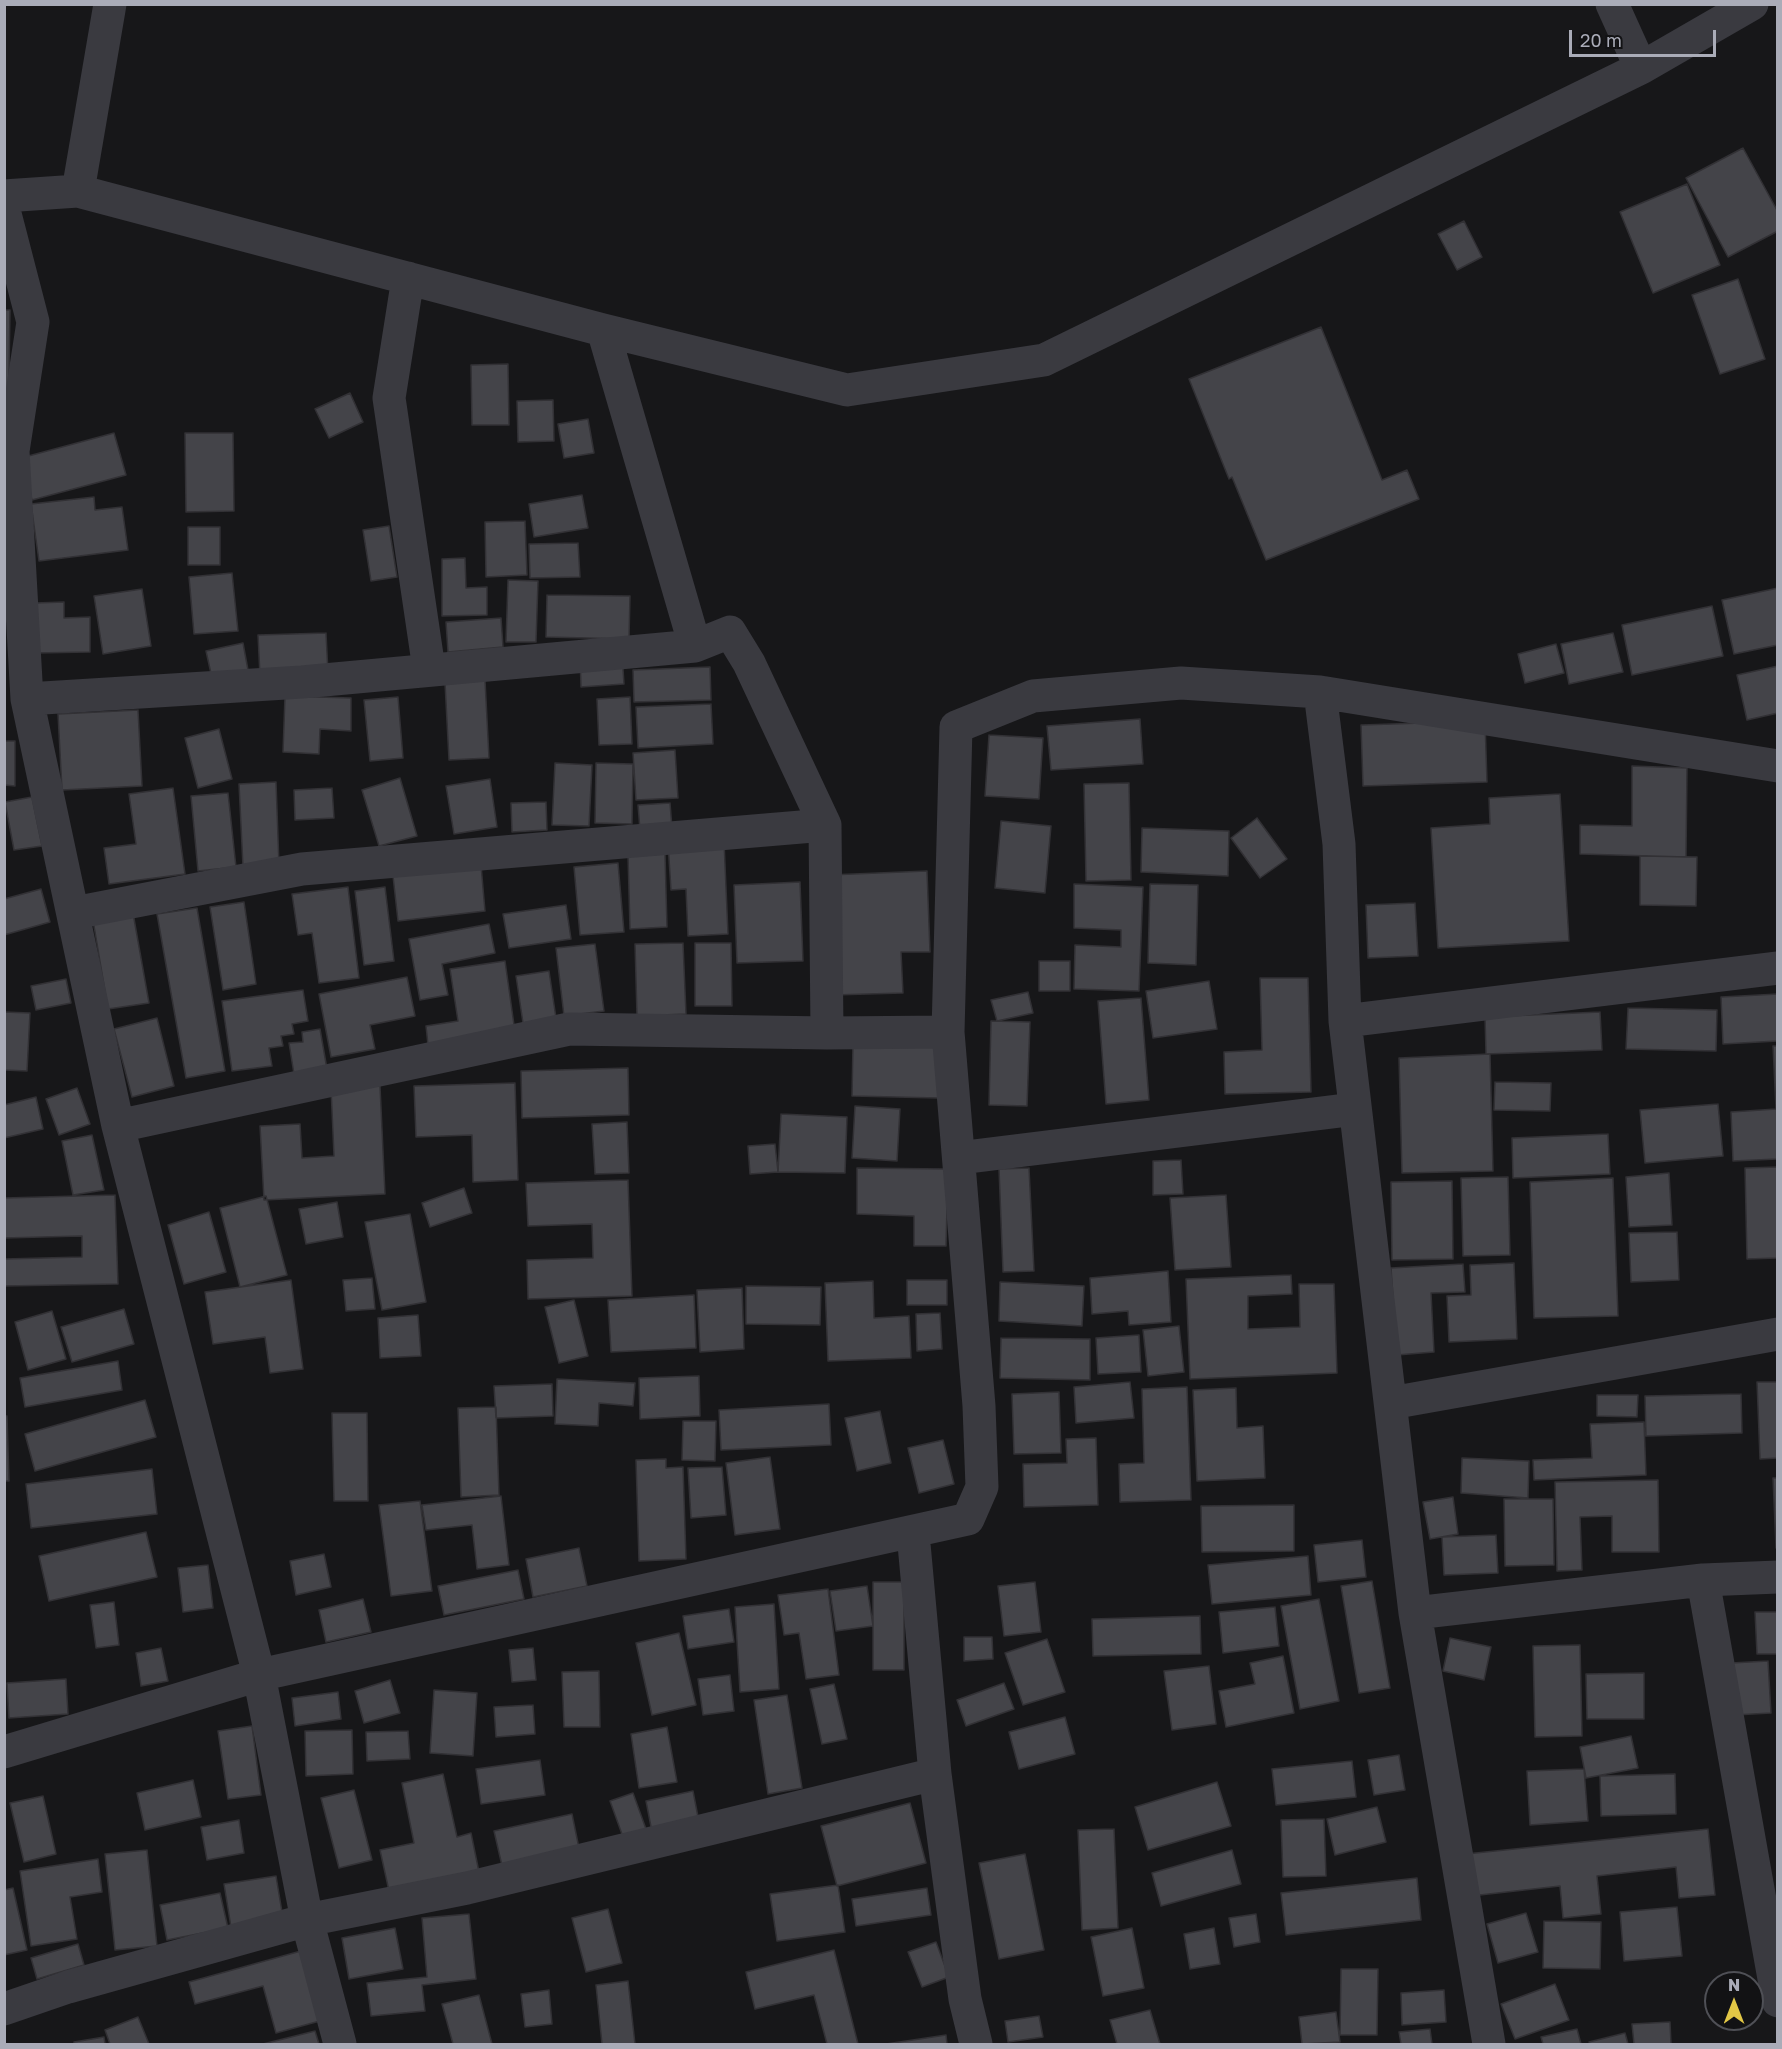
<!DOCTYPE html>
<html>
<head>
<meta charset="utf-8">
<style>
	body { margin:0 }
	#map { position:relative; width:1782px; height:2049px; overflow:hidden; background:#171719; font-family:"Golos Text",sans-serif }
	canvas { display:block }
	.frame { position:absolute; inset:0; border:6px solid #aaacb8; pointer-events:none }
	.north { position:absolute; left:1704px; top:1971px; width:60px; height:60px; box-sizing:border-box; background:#121214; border:2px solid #4f5056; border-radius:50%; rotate:0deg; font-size:16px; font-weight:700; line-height:24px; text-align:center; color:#aaacb8 }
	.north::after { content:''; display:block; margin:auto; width:21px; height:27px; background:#e2c746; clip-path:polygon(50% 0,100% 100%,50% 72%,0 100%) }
	.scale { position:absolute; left:1569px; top:30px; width:147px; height:27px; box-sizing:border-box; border:3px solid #aaacb8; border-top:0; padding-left:8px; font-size:18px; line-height:21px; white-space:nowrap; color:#aaacb8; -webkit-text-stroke:4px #121214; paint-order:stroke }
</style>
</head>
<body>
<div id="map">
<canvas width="1782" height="2049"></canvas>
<div class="frame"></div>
<div class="north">N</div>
<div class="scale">20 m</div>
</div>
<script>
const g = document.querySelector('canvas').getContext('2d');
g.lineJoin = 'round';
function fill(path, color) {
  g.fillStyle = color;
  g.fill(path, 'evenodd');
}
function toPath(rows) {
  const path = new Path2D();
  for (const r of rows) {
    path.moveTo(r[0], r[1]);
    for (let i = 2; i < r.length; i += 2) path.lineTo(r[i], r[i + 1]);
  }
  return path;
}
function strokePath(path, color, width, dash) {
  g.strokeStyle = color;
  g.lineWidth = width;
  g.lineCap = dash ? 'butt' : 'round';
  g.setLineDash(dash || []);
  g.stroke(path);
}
const building = toPath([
	[1743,148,1778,212,1778,231,1728,257,1686,178,1743,148],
	[1687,184,1720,265,1653,293,1620,212,1687,184],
	[1464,221,1482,257,1457,270,1438,234,1464,221],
	[1738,279,1765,359,1720,374,1692,295,1738,279],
	[4,310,10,310,8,434,4,434,4,310],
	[1321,327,1382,480,1407,470,1419,499,1266,560,1232,477,1229,479,1189,379,1321,327],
	[508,364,509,425,472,425,471,365,508,364],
	[350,393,363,422,329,438,315,409,350,393],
	[553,400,554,441,518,442,517,401,553,400],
	[588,419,594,453,564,458,558,424,588,419],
	[114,433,126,475,32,500,21,458,114,433],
	[185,433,233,433,234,511,186,512,185,433],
	[582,495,588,528,534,537,529,504,582,495],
	[94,497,95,510,122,507,128,550,39,561,31,504,94,497],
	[525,521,527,575,486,577,485,522,525,521],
	[389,526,397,577,371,581,363,530,389,526],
	[188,527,220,527,220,565,188,565,188,527],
	[578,543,580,577,530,578,529,544,578,543],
	[465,558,466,588,487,587,487,615,442,616,442,559,465,558],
	[232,573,238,631,194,634,189,577,232,573],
	[508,580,538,581,536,642,506,642,508,580],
	[1778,588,1778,645,1734,654,1722,600,1778,588],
	[142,589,151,646,103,654,94,596,142,589],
	[547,595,630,596,629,639,546,637,547,595],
	[64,602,64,618,90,617,90,652,35,653,35,603,64,602],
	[1712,606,1723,656,1632,675,1622,625,1712,606],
	[501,618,503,647,448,652,446,622,501,618],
	[326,633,328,673,260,676,258,635,326,633],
	[1613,633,1623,672,1569,684,1561,644,1613,633],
	[243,643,248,670,212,678,206,651,243,643],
	[1556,644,1564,673,1525,683,1518,654,1556,644],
	[622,654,624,684,581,687,580,656,622,654],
	[1778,666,1778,713,1747,720,1737,675,1778,666],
	[710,667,711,700,634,702,633,670,710,667],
	[485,680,489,758,449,760,445,683,485,680],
	[285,696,351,698,351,731,320,729,319,754,283,752,285,696],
	[398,697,403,758,370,761,364,700,398,697],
	[630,697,632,744,599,745,597,699,630,697],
	[711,704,713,744,638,748,636,707,711,704],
	[138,710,142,786,62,790,58,714,138,710],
	[1140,719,1143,764,1051,770,1047,726,1140,719],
	[1485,721,1487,782,1363,786,1361,725,1485,721],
	[219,729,232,779,198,788,185,738,219,729],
	[989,735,1043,738,1039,799,985,796,989,735],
	[4,741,15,741,15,786,4,785,4,741],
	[675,750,678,798,636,800,633,753,675,750],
	[555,763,592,765,589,826,552,825,555,763],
	[596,763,633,764,632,824,595,823,596,763],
	[1632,766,1687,768,1686,857,1580,854,1580,825,1632,826,1632,766],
	[400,778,417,836,379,846,362,790,400,778],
	[490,779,497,827,454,834,446,786,490,779],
	[276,782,279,865,243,867,239,784,276,782],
	[1129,783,1131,880,1086,881,1084,784,1129,783],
	[173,788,185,874,109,884,104,848,136,844,129,794,173,788],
	[332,788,334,818,295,820,294,790,332,788],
	[228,793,236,867,198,871,191,796,228,793],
	[1560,794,1569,941,1438,948,1431,828,1490,824,1489,798,1560,794],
	[32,797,42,846,14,850,5,802,32,797],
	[546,802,547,830,512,832,511,803,546,802],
	[670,803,672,828,640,830,638,805,670,803],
	[1257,818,1287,859,1260,878,1231,838,1257,818],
	[1001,821,1051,826,1045,893,995,888,1001,821],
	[1142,828,1229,831,1228,876,1141,872,1142,828],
	[724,841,728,934,688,936,686,889,671,890,668,843,724,841],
	[665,854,667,927,630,929,628,856,665,854],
	[1640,856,1697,857,1696,906,1640,905,1640,856],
	[618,863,624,932,580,935,574,867,618,863],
	[481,865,485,911,398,921,393,876,481,865],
	[927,871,930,952,901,952,903,993,833,995,829,875,927,871],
	[800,882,803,961,737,963,734,885,800,882],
	[1074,884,1143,887,1139,991,1074,989,1075,945,1121,947,1121,930,1074,928,1074,884],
	[1150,884,1198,885,1196,965,1148,963,1150,884],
	[348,887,359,978,319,983,312,933,298,935,292,894,348,887],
	[385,887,394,961,364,965,355,891,385,887],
	[41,889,50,922,4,935,4,899,41,889],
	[244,902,256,984,223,990,210,907,244,902],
	[1415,903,1418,956,1368,958,1366,905,1415,903],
	[566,905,571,939,509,948,503,914,566,905],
	[197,908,225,1071,186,1078,157,914,197,908],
	[133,913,149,1003,108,1009,93,920,133,913],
	[489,924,495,953,442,964,448,995,420,1000,409,939,489,924],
	[683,943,686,1014,637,1016,635,944,683,943],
	[695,943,731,943,732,1006,695,1006,695,943],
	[595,944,604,1011,564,1016,556,948,595,944],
	[505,961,515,1032,428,1045,426,1026,458,1021,450,969,505,961],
	[1039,961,1070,961,1070,991,1039,991,1039,961],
	[549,971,556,1018,523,1023,516,976,549,971],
	[407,977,415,1016,370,1025,375,1049,331,1057,319,994,407,977],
	[1260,978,1308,978,1311,1092,1225,1094,1224,1052,1262,1050,1260,978],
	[66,979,71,1003,36,1010,31,986,66,979],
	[1209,981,1217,1029,1153,1038,1146,991,1209,981],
	[303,990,308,1021,292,1024,294,1034,281,1036,283,1046,269,1048,272,1066,232,1071,222,1001,303,990],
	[1028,992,1033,1013,997,1021,991,1000,1028,992],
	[1778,994,1778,1041,1723,1044,1721,997,1778,994],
	[1141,998,1149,1100,1106,1104,1098,1001,1141,998],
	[1628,1008,1717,1010,1716,1051,1626,1049,1628,1008],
	[4,1012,30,1013,27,1071,4,1070,4,1012],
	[1600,1012,1602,1050,1486,1054,1485,1017,1600,1012],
	[157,1018,174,1086,132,1097,114,1029,157,1018],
	[991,1021,1030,1022,1027,1106,989,1105,991,1021],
	[320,1029,327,1069,294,1074,289,1043,303,1042,302,1032,320,1029],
	[853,1042,939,1044,938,1098,852,1096,853,1042],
	[1773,1046,1778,1046,1778,1159,1733,1161,1731,1112,1776,1109,1773,1046],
	[1490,1054,1493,1171,1402,1173,1399,1058,1490,1054],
	[628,1068,629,1115,522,1118,521,1071,628,1068],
	[1495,1082,1551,1083,1550,1111,1494,1110,1495,1082],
	[515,1083,518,1180,473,1182,472,1135,416,1137,414,1086,515,1083],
	[380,1086,385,1194,264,1200,260,1126,300,1124,302,1158,334,1156,331,1088,380,1086],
	[77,1088,90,1124,59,1135,46,1099,77,1088],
	[36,1097,43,1129,4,1138,4,1105,36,1097],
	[1718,1104,1723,1156,1645,1163,1640,1110,1718,1104],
	[855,1106,900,1109,897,1161,852,1158,855,1106],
	[781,1114,847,1117,845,1173,778,1172,781,1114],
	[627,1122,629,1173,595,1174,592,1124,627,1122],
	[1608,1134,1610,1174,1513,1178,1512,1138,1608,1134],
	[92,1135,104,1190,73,1195,62,1141,92,1135],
	[775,1144,778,1172,750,1174,748,1146,775,1144],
	[1181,1160,1183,1194,1153,1195,1153,1161,1181,1160],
	[1778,1167,1778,1258,1747,1259,1745,1168,1778,1167],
	[857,1168,948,1169,946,1246,914,1246,914,1216,857,1214,857,1168],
	[1029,1168,1034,1271,1003,1272,999,1169,1029,1168],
	[1669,1173,1672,1225,1629,1227,1626,1177,1669,1173],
	[1508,1177,1510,1255,1463,1256,1461,1178,1508,1177],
	[1613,1178,1618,1316,1534,1318,1530,1182,1613,1178],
	[628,1180,632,1296,528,1299,527,1260,593,1258,592,1224,528,1226,526,1183,628,1180],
	[1452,1181,1453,1259,1392,1260,1391,1182,1452,1181],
	[464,1188,472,1213,430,1227,422,1203,464,1188],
	[115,1195,118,1284,4,1286,4,1259,82,1257,82,1236,4,1238,4,1198,115,1195],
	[1226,1195,1231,1267,1175,1270,1170,1198,1226,1195],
	[266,1196,287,1275,240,1287,220,1208,266,1196],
	[337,1202,343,1237,306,1244,299,1209,337,1202],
	[209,1212,226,1272,184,1284,168,1225,209,1212],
	[410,1214,426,1302,382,1310,365,1222,410,1214],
	[1677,1232,1679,1280,1631,1282,1629,1233,1677,1232],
	[1514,1263,1517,1339,1449,1342,1447,1296,1471,1295,1470,1265,1514,1263],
	[1463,1264,1465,1292,1431,1293,1434,1352,1397,1355,1391,1268,1463,1264],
	[1168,1271,1171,1322,1129,1325,1128,1311,1092,1314,1090,1278,1168,1271],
	[1291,1275,1292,1294,1248,1296,1248,1329,1300,1327,1299,1284,1334,1284,1337,1373,1190,1379,1186,1279,1291,1275],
	[372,1278,375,1309,346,1311,343,1280,372,1278],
	[291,1280,303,1369,270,1373,265,1337,213,1344,205,1292,291,1280],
	[907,1280,947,1280,947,1305,907,1305,907,1280],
	[873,1281,874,1318,909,1316,911,1358,828,1361,825,1283,873,1281],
	[1000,1282,1084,1286,1082,1326,999,1321,1000,1282],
	[746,1286,821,1287,820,1325,746,1324,746,1286],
	[742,1288,744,1349,700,1352,697,1290,742,1288],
	[694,1295,696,1348,611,1352,608,1300,694,1295],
	[574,1300,588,1356,559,1363,545,1307,574,1300],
	[124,1309,134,1344,72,1362,61,1327,124,1309],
	[52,1311,66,1359,28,1370,15,1322,52,1311],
	[940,1313,942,1349,917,1351,916,1314,940,1313],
	[418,1315,421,1356,380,1358,378,1318,418,1315],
	[1179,1326,1184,1372,1148,1376,1143,1330,1179,1326],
	[1139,1335,1141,1372,1098,1374,1096,1338,1139,1335],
	[1001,1338,1090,1339,1090,1380,1000,1378,1001,1338],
	[118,1361,122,1390,25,1407,20,1378,118,1361],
	[699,1376,700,1416,640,1419,639,1378,699,1376],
	[557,1379,635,1383,633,1406,599,1403,598,1426,555,1424,557,1379],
	[1130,1382,1134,1418,1076,1423,1074,1387,1130,1382],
	[1757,1382,1778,1382,1778,1458,1760,1459,1757,1382],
	[552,1384,553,1416,496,1418,494,1386,552,1384],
	[1187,1387,1191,1500,1120,1502,1119,1464,1144,1463,1142,1389,1187,1387],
	[1236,1388,1237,1428,1263,1426,1265,1478,1197,1481,1193,1390,1236,1388],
	[1059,1392,1061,1453,1014,1454,1012,1394,1059,1392],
	[1741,1394,1742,1433,1646,1436,1645,1396,1741,1394],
	[1597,1395,1638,1395,1637,1417,1597,1416,1597,1395],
	[145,1400,156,1437,35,1471,25,1434,145,1400],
	[829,1404,831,1445,721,1450,719,1410,829,1404],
	[496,1407,499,1495,461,1497,458,1408,496,1407],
	[880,1411,891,1463,857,1471,845,1418,880,1411],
	[332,1413,367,1413,368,1501,334,1501,332,1413],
	[4,1416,7,1416,9,1481,4,1481,4,1416],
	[683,1421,716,1421,715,1461,682,1460,683,1421],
	[1644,1422,1646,1475,1534,1480,1533,1460,1592,1458,1590,1424,1644,1422],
	[1096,1438,1098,1505,1024,1507,1023,1464,1067,1463,1066,1439,1096,1438],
	[943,1440,954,1484,919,1493,908,1448,943,1440],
	[770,1457,780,1529,735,1535,726,1463,770,1457],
	[1462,1458,1529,1461,1528,1498,1461,1493,1462,1458],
	[666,1459,666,1468,683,1467,686,1559,639,1561,636,1460,666,1459],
	[722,1467,726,1515,691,1518,688,1468,722,1467],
	[152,1469,157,1514,31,1528,26,1484,152,1469],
	[1773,1478,1778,1478,1778,1548,1776,1548,1773,1478],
	[1658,1480,1659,1552,1612,1552,1612,1516,1580,1517,1582,1570,1557,1571,1555,1482,1658,1480],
	[501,1496,509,1565,477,1569,472,1525,426,1530,422,1505,501,1496],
	[1453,1497,1458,1534,1430,1539,1423,1502,1453,1497],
	[1504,1499,1553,1499,1554,1565,1505,1566,1504,1499],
	[420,1501,432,1591,391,1596,379,1505,420,1501],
	[1294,1505,1294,1551,1202,1552,1201,1506,1294,1505],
	[146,1532,157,1577,49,1601,39,1556,146,1532],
	[1496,1535,1498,1573,1444,1575,1442,1537,1496,1535],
	[1362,1540,1366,1577,1318,1582,1314,1545,1362,1540],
	[579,1548,587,1586,533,1597,526,1559,579,1548],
	[324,1554,331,1587,296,1595,290,1561,324,1554],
	[1308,1556,1311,1595,1212,1604,1208,1565,1308,1556],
	[208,1565,213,1608,183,1612,178,1568,208,1565],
	[518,1570,524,1599,444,1615,438,1586,518,1570],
	[1372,1581,1390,1688,1359,1693,1341,1586,1372,1581],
	[873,1582,904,1582,904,1670,873,1670,873,1582],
	[1035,1582,1041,1632,1004,1636,998,1586,1035,1582],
	[867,1586,873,1626,836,1631,830,1591,867,1586],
	[828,1589,839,1675,806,1679,799,1633,784,1635,778,1595,828,1589],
	[363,1599,371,1632,326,1642,319,1610,363,1599],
	[1319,1599,1339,1701,1300,1709,1281,1606,1319,1599],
	[114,1602,119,1645,96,1648,90,1605,114,1602],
	[774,1604,779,1689,740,1692,735,1607,774,1604],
	[1275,1607,1279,1646,1223,1653,1219,1612,1275,1607],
	[729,1609,734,1642,688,1649,683,1616,729,1609],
	[1755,1612,1778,1612,1778,1654,1757,1654,1755,1612],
	[1200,1616,1201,1654,1093,1656,1092,1619,1200,1616],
	[679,1633,696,1705,652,1715,636,1643,679,1633],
	[964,1637,992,1637,993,1659,964,1661,964,1637],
	[1450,1638,1491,1647,1484,1680,1443,1671,1450,1638],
	[1047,1639,1065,1692,1023,1705,1005,1653,1047,1639],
	[1580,1645,1582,1736,1535,1737,1533,1646,1580,1645],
	[161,1648,168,1681,141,1686,136,1653,161,1648],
	[533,1648,536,1680,512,1682,509,1650,533,1648],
	[1283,1656,1294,1713,1226,1727,1219,1691,1255,1684,1250,1663,1283,1656],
	[1768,1661,1771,1713,1735,1715,1731,1663,1768,1661],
	[1209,1666,1216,1724,1172,1730,1164,1671,1209,1666],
	[599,1671,600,1727,564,1727,562,1672,599,1671],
	[1644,1673,1644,1719,1587,1719,1586,1674,1644,1673],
	[730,1675,734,1711,703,1715,698,1679,730,1675],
	[66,1679,68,1714,9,1718,7,1683,66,1679],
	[390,1680,400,1713,364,1723,355,1691,390,1680],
	[1004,1683,1014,1709,966,1726,957,1700,1004,1683],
	[834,1684,847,1739,822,1744,810,1689,834,1684],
	[434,1690,477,1693,473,1756,430,1753,434,1690],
	[338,1692,341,1719,295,1726,292,1698,338,1692],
	[787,1695,802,1788,768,1794,754,1700,787,1695],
	[533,1705,535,1734,496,1737,494,1707,533,1705],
	[1065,1717,1075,1754,1019,1769,1009,1732,1065,1717],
	[252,1726,261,1795,228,1799,218,1731,252,1726],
	[667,1727,677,1782,639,1788,631,1734,667,1727],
	[352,1730,353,1774,306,1776,305,1731,352,1730],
	[408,1731,410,1759,367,1761,366,1732,408,1731],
	[1631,1736,1638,1768,1586,1778,1580,1747,1631,1736],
	[1399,1755,1405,1790,1374,1795,1368,1760,1399,1755],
	[540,1760,545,1795,481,1804,476,1769,540,1760],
	[1352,1761,1356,1797,1276,1805,1272,1769,1352,1761],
	[1584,1769,1588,1821,1530,1825,1527,1771,1584,1769],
	[443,1774,457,1837,471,1833,479,1872,389,1891,380,1850,414,1843,402,1783,443,1774],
	[1675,1774,1676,1814,1601,1816,1600,1776,1675,1774],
	[193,1780,201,1817,145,1830,137,1793,193,1780],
	[1217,1782,1231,1826,1148,1850,1135,1807,1217,1782],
	[354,1790,372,1860,339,1868,321,1798,354,1790],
	[693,1791,699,1822,652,1832,646,1801,693,1791],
	[633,1793,646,1829,623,1837,610,1801,633,1793],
	[43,1796,56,1854,24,1862,10,1803,43,1796],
	[910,1803,926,1863,837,1886,821,1826,910,1803],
	[1377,1807,1386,1842,1335,1855,1327,1819,1377,1807],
	[572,1814,580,1853,503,1870,494,1831,572,1814],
	[1324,1819,1326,1876,1283,1877,1281,1820,1324,1819],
	[239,1820,244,1853,207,1860,201,1827,239,1820],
	[1114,1829,1118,1928,1082,1930,1078,1830,1114,1829],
	[1708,1829,1715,1895,1679,1898,1676,1867,1597,1876,1601,1914,1563,1918,1560,1886,1471,1896,1466,1854,1708,1829],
	[147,1850,157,1946,115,1950,105,1854,147,1850],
	[1232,1850,1241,1884,1161,1906,1152,1873,1232,1850],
	[1025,1854,1044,1950,999,1959,979,1863,1025,1854],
	[98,1859,102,1892,70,1897,77,1939,31,1946,20,1871,98,1859],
	[276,1876,283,1918,231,1927,224,1884,276,1876],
	[1417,1878,1421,1920,1286,1935,1281,1893,1417,1878],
	[838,1885,845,1932,777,1941,770,1894,838,1885],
	[13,1888,27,1950,4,1955,4,1890,13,1888],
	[927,1888,931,1915,856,1926,852,1899,927,1888],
	[220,1893,228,1928,167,1940,160,1905,220,1893],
	[1677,1907,1682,1956,1624,1961,1620,1912,1677,1907],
	[608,1909,622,1963,586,1972,572,1918,608,1909],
	[1526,1913,1538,1952,1498,1963,1487,1924,1526,1913],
	[469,1914,476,1979,422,1985,425,2011,371,2016,367,1983,427,1977,422,1918,469,1914],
	[1256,1914,1260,1942,1234,1947,1229,1918,1256,1914],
	[1544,1921,1601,1922,1600,1969,1543,1968,1544,1921],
	[395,1928,403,1969,349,1979,342,1938,395,1928],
	[1132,1928,1144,1988,1103,1996,1091,1937,1132,1928],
	[1214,1928,1220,1964,1190,1969,1184,1934,1214,1928],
	[936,1942,949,1977,922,1987,908,1952,936,1942],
	[78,1944,84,1965,37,1979,31,1958,78,1944],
	[308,1949,327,2019,276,2033,263,1986,195,2004,189,1982,308,1949],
	[834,1950,858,2044,827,2044,814,1995,755,2009,746,1972,834,1950],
	[1341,1969,1378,1969,1377,2035,1340,2035,1341,1969],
	[628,1981,635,2044,602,2044,596,1985,628,1981],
	[1555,1984,1569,2020,1515,2039,1501,2004,1555,1984],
	[549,1990,552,2024,525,2027,521,1994,549,1990],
	[1444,1990,1446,2022,1402,2025,1401,1993,1444,1990],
	[479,1995,492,2044,453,2044,442,2004,479,1995],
	[1150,2010,1160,2044,1117,2044,1110,2020,1150,2010],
	[1336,2012,1340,2042,1302,2044,1299,2017,1336,2012],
	[1039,2016,1043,2037,1008,2042,1005,2021,1039,2016],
	[138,2017,149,2044,110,2044,105,2030,138,2017],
	[1670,2022,1671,2044,1634,2044,1632,2024,1670,2022],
	[1430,2029,1432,2044,1401,2044,1399,2032,1430,2029],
	[1577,2029,1581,2044,1543,2044,1541,2037,1577,2029],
	[315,2031,319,2044,263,2044,315,2031],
	[1625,2033,1628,2044,1590,2044,1589,2042,1625,2033],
	[946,2035,947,2044,886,2044,946,2035],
	[104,2037,105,2044,74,2044,74,2042,104,2037]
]);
fill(building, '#444449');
strokePath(building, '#323135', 1.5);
strokePath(toPath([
	[1612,4,1641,68],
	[78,191,603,330,847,390,1044,360,1641,68,1752,4],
	[4,196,78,191,110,4],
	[4,210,33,322,13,451,27,699,118,1126,259,1675,307,1920,340,2044],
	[408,278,389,398,429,669],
	[603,330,695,646],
	[1320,692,1339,844,1345,1021,1415,1613,1489,2044],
	[27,699,302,682,695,646,730,632,749,663,825,825,827,1033],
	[74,913,302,869,825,825],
	[1345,1021,1778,968],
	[118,1126,569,1029,827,1033,948,1032],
	[959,1158,1355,1109],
	[1391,1403,1778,1334],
	[913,1533,935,1774,965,1999,976,2044],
	[1703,1580,1778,2001],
	[1415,1613,1703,1580,1778,1577],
	[4,1752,259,1675,968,1519,982,1487,979,1406,948,1032,956,727,1033,696,1181,683,1320,692,1778,766],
	[4,2009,68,1987,307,1920,467,1888,935,1774]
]), '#3a3a40', 33);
</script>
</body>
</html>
